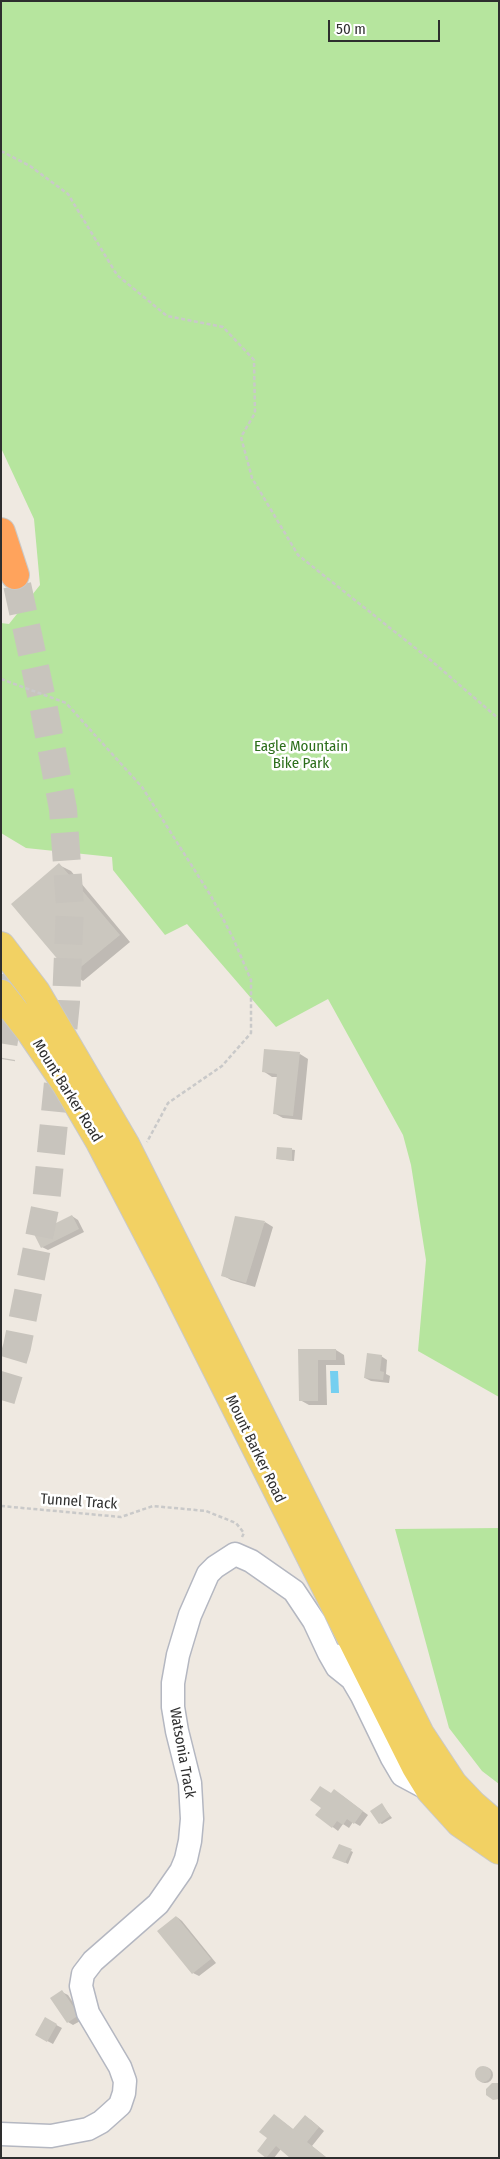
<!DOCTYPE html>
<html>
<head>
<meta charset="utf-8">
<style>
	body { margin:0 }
	#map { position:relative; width:500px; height:2159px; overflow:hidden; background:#efe9e1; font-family:"Fira Sans Condensed",sans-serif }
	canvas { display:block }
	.frame { position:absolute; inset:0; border:2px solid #2e2e2e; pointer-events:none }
	.scale { position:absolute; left:328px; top:20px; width:112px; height:22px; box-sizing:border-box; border:2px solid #2e2e2e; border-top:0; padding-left:6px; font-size:15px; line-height:18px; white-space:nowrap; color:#2e2e2e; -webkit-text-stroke:4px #fff; paint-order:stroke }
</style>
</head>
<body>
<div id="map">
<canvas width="500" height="2159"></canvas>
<div class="frame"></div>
<div class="scale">50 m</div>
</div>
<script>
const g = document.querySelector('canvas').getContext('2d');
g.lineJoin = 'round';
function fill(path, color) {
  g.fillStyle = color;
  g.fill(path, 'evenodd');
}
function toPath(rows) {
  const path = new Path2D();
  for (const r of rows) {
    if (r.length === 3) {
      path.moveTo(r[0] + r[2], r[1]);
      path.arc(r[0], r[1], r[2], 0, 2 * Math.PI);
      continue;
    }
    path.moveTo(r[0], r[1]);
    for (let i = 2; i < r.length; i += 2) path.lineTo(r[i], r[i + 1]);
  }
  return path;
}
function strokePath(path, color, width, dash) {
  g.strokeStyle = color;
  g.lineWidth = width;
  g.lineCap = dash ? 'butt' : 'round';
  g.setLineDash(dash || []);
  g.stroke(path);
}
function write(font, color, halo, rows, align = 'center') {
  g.font = font + ' "Fira Sans Condensed",sans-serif';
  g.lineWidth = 5;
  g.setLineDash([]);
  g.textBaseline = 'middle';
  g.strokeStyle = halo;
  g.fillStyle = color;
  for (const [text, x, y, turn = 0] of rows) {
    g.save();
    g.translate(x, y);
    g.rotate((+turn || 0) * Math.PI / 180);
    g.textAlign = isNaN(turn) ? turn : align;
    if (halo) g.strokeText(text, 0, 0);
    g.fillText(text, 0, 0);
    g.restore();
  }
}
fill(toPath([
	[1,1,499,1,499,1397,418,1351,426,1260,411,1165,403,1135,328,999,276,1027,187,924,165,935,113,870,112,857,26,848,1,833,1,623,9,624,40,585,34,519,1,448],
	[499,1528,499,1784,482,1771,449,1728,395,1529]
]), '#b6e59e');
fill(toPath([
	[330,1371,338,1371,339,1393,331,1393]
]), '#75cff0');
fill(toPath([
	[59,865,71,871,130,942,83,981,72,974],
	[300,1054,308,1059,302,1120,283,1118,274,1113,278,1077,272,1077,263,1071],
	[278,1148,295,1150,294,1161,278,1159],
	[72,1216,78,1220,84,1232,48,1250,42,1247],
	[265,1222,273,1227,255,1287,231,1280,222,1275],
	[299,1350,336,1350,344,1355,345,1365,326,1365,327,1405,309,1405,300,1400],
	[381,1356,387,1360,386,1374,390,1376,389,1383,371,1381,365,1378],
	[332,1794,340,1794,368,1815,360,1826,353,1822,349,1828,343,1824,338,1831,317,1815],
	[382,1805,392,1818,382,1824,380,1823],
	[339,1845,353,1852,348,1864,334,1857],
	[177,1917,182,1921,216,1963,199,1976,193,1973],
	[62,1992,68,1995,84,2019,73,2025,68,2022],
	[45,2019,62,2028,53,2044,36,2035],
	[485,2075,8],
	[274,2115,294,2130,305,2116,311,2120,324,2131,312,2146,327,2158,292,2158,281,2149,274,2158,267,2158,259,2151,269,2138]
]), '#0003');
fill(toPath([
	[59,863,120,935,71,975,11,904],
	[264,1049,300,1052,293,1116,273,1114,277,1074,262,1072],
	[277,1147,292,1148,292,1161,276,1159],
	[72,1215,79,1229,41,1248,34,1234],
	[235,1216,265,1221,246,1283,221,1276],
	[298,1349,336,1349,336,1360,318,1360,318,1401,299,1401],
	[367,1353,382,1355,380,1371,384,1372,383,1380,364,1378],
	[320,1786,331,1793,334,1789,363,1811,354,1824,347,1819,343,1825,337,1821,332,1828,315,1815,321,1808,310,1800],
	[382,1803,390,1816,379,1824,370,1811],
	[339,1844,352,1849,345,1863,332,1858],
	[176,1916,211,1959,192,1974,157,1931],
	[62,1990,79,2015,67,2023,50,1998],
	[45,2017,57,2024,47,2042,35,2035],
	[483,2074,8],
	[492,2083,499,2083,499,2099,493,2100,486,2095,486,2089],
	[274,2114,293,2129,305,2115,319,2127,307,2142,327,2158,290,2158,276,2146,266,2158,257,2151,267,2138,259,2132]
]), '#cbc7bf');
strokePath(toPath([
	[1,974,4,1040,1,1059],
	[1,1400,17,1347,46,1203,66,1002,70,906,63,809,43,704,15,575]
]), '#c8c4bd', 28, [28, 14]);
const minor = toPath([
	[329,1653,337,1667,352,1679,362,1696,392,1758,402,1775,430,1790],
	[1,2134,51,2136,88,2129,101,2122,110,2114,120,2105,124,2093,125,2081,120,2067,88,2013,81,1986,83,1974,93,1961,158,1904,181,1871,186,1859,190,1841,192,1819,190,1783,177,1731,173,1707,173,1683,178,1655,190,1615,208,1574,215,1567,235,1554,251,1561,294,1591,314,1621,329,1653,341,1658,352,1659,360,1658,375,1653]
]);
const major = toPath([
	[1,946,36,992,125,1144,420,1734,453,1784,473,1805,499,1827],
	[1,994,30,1031,66,1084,100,1142,170,1276,416,1767,430,1790,460,1823,499,1850]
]);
const highway = toPath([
	[1,532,15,575]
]);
strokePath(minor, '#b4b7c1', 25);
strokePath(major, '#c9c9c9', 30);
strokePath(highway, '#c9c9c9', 30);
strokePath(toPath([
	[1,151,30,166,68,194,117,275,167,316,223,327,254,360,255,413,241,437,252,478,298,555,433,662,499,719],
	[1,679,66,703,142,787,211,896,233,938,251,980,251,1033,222,1066,168,1103,147,1142],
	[1,1506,121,1517,153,1506,206,1511,236,1523,244,1533,242,1537]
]), '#c9c9c9', 2.5, [4, 2.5]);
strokePath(minor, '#fff', 22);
strokePath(major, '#f2d163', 28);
strokePath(highway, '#ffa35c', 28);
write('15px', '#2c6e1b', '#fff', [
	["Eagle Mountain",301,747],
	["Bike Park",301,764]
]);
write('15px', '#2e2e2e', '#fff', [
	["Mount Barker Road",67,1091,58],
	["Mount Barker Road",255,1449,64],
	["Tunnel Track",79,1502,4],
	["Watsonia Track",182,1753,80]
]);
</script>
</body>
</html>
